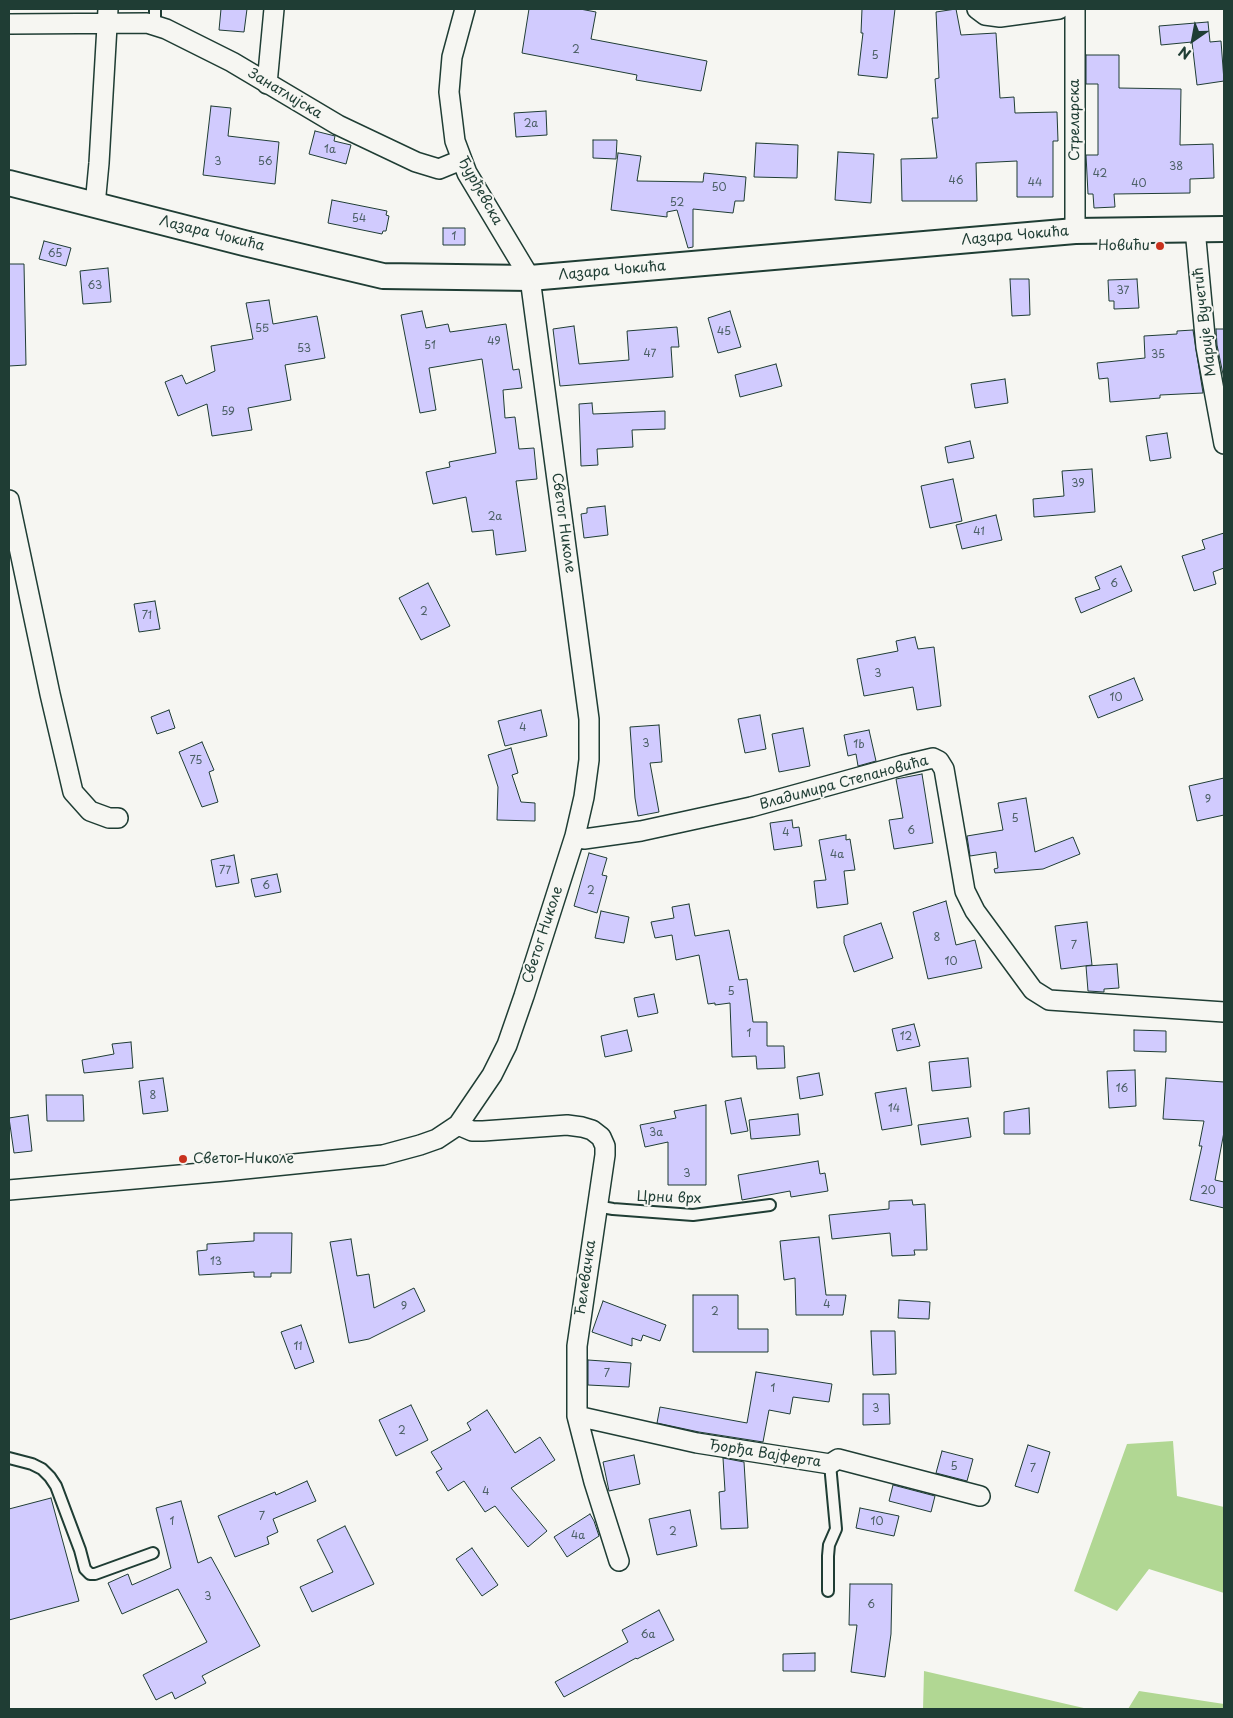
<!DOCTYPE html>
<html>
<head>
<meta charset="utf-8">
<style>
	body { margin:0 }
	#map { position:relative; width:1233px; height:1718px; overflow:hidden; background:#f6f6f2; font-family:"Playpen Sans",sans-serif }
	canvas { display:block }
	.frame { position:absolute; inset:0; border:10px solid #1f3d34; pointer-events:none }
	.north { position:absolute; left:1168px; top:15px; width:50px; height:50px; -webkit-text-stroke:4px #f6f6f2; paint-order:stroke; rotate:213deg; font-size:14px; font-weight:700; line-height:20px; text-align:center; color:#1f3d34 }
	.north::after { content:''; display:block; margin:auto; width:18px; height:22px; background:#1f3d34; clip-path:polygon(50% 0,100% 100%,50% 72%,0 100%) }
</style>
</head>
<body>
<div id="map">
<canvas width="1233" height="1718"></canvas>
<div class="frame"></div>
<div class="north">N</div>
</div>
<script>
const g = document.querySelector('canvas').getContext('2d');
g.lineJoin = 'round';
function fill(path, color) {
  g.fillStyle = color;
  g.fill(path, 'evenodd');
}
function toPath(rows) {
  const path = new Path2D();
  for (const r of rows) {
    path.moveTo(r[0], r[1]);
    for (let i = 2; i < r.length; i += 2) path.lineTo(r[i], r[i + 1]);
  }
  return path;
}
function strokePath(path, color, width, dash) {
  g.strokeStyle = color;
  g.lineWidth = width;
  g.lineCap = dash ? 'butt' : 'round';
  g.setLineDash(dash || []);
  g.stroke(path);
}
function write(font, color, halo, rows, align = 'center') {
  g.font = font + ' "Playpen Sans",sans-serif';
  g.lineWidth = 4;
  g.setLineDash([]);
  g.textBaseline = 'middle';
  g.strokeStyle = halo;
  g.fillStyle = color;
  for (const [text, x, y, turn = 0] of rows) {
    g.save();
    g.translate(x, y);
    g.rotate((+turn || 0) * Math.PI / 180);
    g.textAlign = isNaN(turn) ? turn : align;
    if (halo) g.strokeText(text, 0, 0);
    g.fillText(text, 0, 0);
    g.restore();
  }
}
fill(toPath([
	[1173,1441,1177,1496,1224,1507,1224,1593,1149,1569,1117,1611,1074,1591,1127,1444],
	[924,1671,1088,1709,923,1709],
	[1139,1691,1224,1704,1224,1709,1128,1709]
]), '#b1d793');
const building = toPath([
	[221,9,247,9,244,32,219,30,221,9],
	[529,9,580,9,596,12,591,39,707,61,701,91,636,80,637,75,522,53,529,9],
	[862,9,895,9,887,78,858,75,863,33,861,33,862,9],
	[956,9,961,35,996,33,1000,98,1014,97,1015,113,1057,112,1058,141,1053,141,1053,197,1017,197,1017,161,976,163,977,201,902,201,901,159,937,158,932,118,938,118,935,79,939,78,936,12,956,9],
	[1208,22,1210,42,1221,41,1224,81,1197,85,1192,42,1161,45,1159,26,1208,22],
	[1086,55,1119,55,1119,88,1181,89,1180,145,1213,144,1214,178,1190,179,1190,193,1114,194,1115,207,1094,208,1093,194,1088,194,1086,155,1098,155,1098,84,1086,84,1086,55],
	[211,106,231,108,228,136,279,142,275,184,203,175,211,106],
	[546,111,547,135,516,137,514,113,546,111],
	[315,131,335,136,334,141,351,145,346,164,309,154,315,131],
	[593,140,617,140,616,159,593,158,593,140],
	[756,143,798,145,797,178,754,177,756,143],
	[838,152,874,154,871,203,835,200,838,152],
	[618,153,641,156,637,181,703,182,704,173,746,177,744,201,735,201,733,213,693,209,693,247,688,248,677,210,667,212,667,217,611,210,618,153],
	[332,200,387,211,386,215,389,216,386,231,383,231,382,234,328,223,332,200],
	[443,228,465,228,465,245,443,245,443,228],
	[44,241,71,248,66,266,39,259,44,241],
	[9,264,24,264,26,365,9,366,9,264],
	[108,268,111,302,83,304,80,271,108,268],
	[1010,279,1029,279,1030,315,1012,316,1010,279],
	[1137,279,1139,308,1114,309,1114,301,1109,301,1108,280,1137,279],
	[269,300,273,324,317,316,325,358,285,365,291,400,248,408,252,430,212,436,207,404,178,416,165,382,182,375,186,384,215,371,211,346,253,339,246,303,269,300],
	[422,311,426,328,448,324,450,332,506,324,513,370,519,369,522,388,503,390,505,418,515,417,519,449,534,448,537,479,516,481,526,551,496,555,493,530,472,532,466,497,433,504,426,472,450,467,449,462,496,453,482,359,429,368,436,410,420,413,401,315,422,311],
	[730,311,741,347,718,353,708,318,730,311],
	[574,326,579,364,629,360,627,331,677,327,679,347,671,347,673,377,560,386,553,329,574,326],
	[1216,329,1224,329,1224,379,1217,345,1216,329],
	[1193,330,1203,393,1160,395,1160,398,1110,402,1108,378,1099,379,1097,363,1145,358,1144,336,1177,334,1177,331,1193,330],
	[776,364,782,386,740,397,735,375,776,364],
	[1005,379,1008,403,975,408,971,384,1005,379],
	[592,403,593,414,665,411,665,429,632,430,633,447,597,449,598,465,581,466,579,404,592,403],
	[1167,433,1171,458,1150,461,1146,436,1167,433],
	[970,441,974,458,948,463,945,447,970,441],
	[1092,469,1095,512,1034,517,1033,499,1064,496,1062,471,1092,469],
	[953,479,962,521,930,528,921,486,953,479],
	[605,506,608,535,584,538,581,514,587,513,587,508,605,506],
	[996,515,1002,540,962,549,956,525,996,515],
	[1224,533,1224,568,1213,572,1216,584,1194,591,1182,556,1205,549,1202,540,1224,533],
	[1121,566,1132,591,1081,613,1075,598,1100,589,1095,577,1121,566],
	[428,583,450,626,421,640,399,598,428,583],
	[155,601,160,629,139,632,134,604,155,601],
	[915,637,918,649,934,647,941,706,917,710,913,687,864,696,857,659,898,651,896,641,915,637],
	[1134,678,1143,700,1098,718,1089,696,1134,678],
	[169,710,175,728,157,734,151,717,169,710],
	[541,710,547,736,505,746,498,721,541,710],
	[760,715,766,749,745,753,738,719,760,715],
	[659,725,662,762,650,763,659,812,638,816,635,798,630,727,659,725],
	[803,728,810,766,779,772,772,734,803,728],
	[869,730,876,761,858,766,856,754,848,756,844,735,869,730],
	[202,742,214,770,209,772,218,802,202,807,179,752,202,742],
	[511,748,518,773,512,775,521,802,535,803,535,821,497,820,498,787,488,755,511,748],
	[922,774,933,843,894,849,889,820,903,818,896,779,922,774],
	[1224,778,1224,815,1197,821,1189,786,1224,778],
	[1026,798,1035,852,1073,837,1080,854,1043,869,995,873,994,869,998,868,996,852,970,856,967,836,1003,830,998,803,1026,798],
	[792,820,793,828,799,827,802,846,774,850,770,823,792,820],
	[846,835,846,840,850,839,855,870,844,871,848,904,817,908,814,881,826,880,819,840,846,835],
	[589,853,607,858,602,875,607,876,597,913,574,906,589,853],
	[234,855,239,883,216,887,211,860,234,855],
	[277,874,281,892,255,897,251,879,277,874],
	[946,901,956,945,975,940,982,968,928,979,913,912,946,901],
	[689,904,695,936,729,930,739,980,747,979,753,1022,767,1022,767,1046,784,1046,785,1068,757,1069,756,1056,732,1057,730,1003,715,1005,715,1003,708,1004,699,955,676,960,672,935,655,938,651,922,674,918,672,907,689,904],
	[601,911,629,917,624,943,595,938,601,911],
	[1087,922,1092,965,1061,969,1055,926,1087,922],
	[881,923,893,958,854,972,844,943,844,936,881,923],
	[1117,964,1119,988,1104,989,1104,992,1088,991,1086,966,1117,964],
	[654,994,658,1013,638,1017,634,998,654,994],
	[914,1024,920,1046,897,1051,892,1029,914,1024],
	[627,1030,632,1051,605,1057,601,1036,627,1030],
	[1134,1030,1166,1031,1166,1052,1134,1051,1134,1030],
	[131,1042,133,1068,84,1073,82,1060,114,1054,112,1044,131,1042],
	[968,1058,971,1087,932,1091,929,1062,968,1058],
	[1135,1070,1136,1106,1109,1108,1107,1071,1135,1070],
	[819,1073,823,1095,800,1099,797,1077,819,1073],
	[163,1078,168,1111,143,1114,139,1081,163,1078],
	[1166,1078,1224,1082,1224,1132,1215,1180,1224,1182,1224,1208,1190,1200,1202,1146,1199,1146,1204,1121,1163,1119,1166,1078],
	[906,1088,912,1125,882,1130,875,1093,906,1088],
	[46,1095,83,1095,84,1121,47,1121,46,1095],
	[741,1098,748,1131,731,1134,725,1101,741,1098],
	[706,1105,706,1185,668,1185,668,1142,645,1147,640,1125,676,1118,674,1111,706,1105],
	[1029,1108,1030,1134,1004,1134,1004,1112,1029,1108],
	[798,1114,800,1135,751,1139,749,1120,798,1114],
	[28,1115,32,1151,14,1153,9,1118,28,1115],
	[968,1118,971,1137,921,1145,918,1125,968,1118],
	[818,1161,820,1174,825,1173,828,1191,791,1197,790,1191,742,1200,738,1175,818,1161],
	[912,1200,913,1205,925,1204,927,1250,914,1250,915,1255,892,1256,890,1233,832,1239,829,1215,889,1209,889,1201,912,1200],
	[254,1233,292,1233,291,1273,271,1273,271,1277,254,1277,254,1272,199,1275,197,1251,207,1250,207,1244,254,1241,254,1233],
	[819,1237,826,1295,846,1295,843,1315,796,1315,795,1278,784,1280,780,1241,819,1237],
	[351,1239,357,1276,369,1274,374,1308,414,1288,425,1311,369,1339,349,1343,330,1242,351,1239],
	[693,1295,738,1295,738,1329,768,1329,768,1352,693,1352,693,1295],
	[899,1300,930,1302,929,1319,898,1318,899,1300],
	[603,1301,666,1325,660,1341,643,1335,641,1341,632,1338,632,1346,592,1332,603,1301],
	[301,1325,314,1362,295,1369,281,1332,301,1325],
	[871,1331,895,1331,896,1374,873,1375,871,1331],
	[588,1360,631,1363,629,1387,588,1385,588,1360],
	[756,1372,832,1384,829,1402,793,1397,790,1414,769,1410,763,1442,699,1432,657,1423,660,1407,747,1423,756,1372],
	[863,1394,889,1394,890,1424,863,1425,863,1394],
	[411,1405,428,1440,396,1456,379,1420,411,1405],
	[487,1410,515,1453,540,1437,555,1460,511,1488,547,1531,528,1547,495,1506,485,1512,464,1481,448,1491,436,1472,442,1469,431,1452,471,1430,467,1423,487,1410],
	[1028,1445,1050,1452,1038,1493,1015,1486,1028,1445],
	[942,1451,973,1459,967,1481,936,1473,942,1451],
	[634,1455,640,1484,609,1491,603,1462,634,1455],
	[723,1458,744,1462,748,1528,721,1529,719,1492,725,1491,723,1458],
	[307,1481,316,1501,273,1519,278,1532,267,1537,269,1544,235,1557,218,1516,275,1492,276,1495,307,1481],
	[893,1485,935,1496,931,1512,889,1501,893,1485],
	[51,1498,79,1601,9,1620,9,1509,51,1498],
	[181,1501,198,1563,211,1557,260,1646,202,1676,206,1683,175,1699,172,1692,156,1700,143,1675,207,1642,178,1589,122,1614,108,1583,128,1574,132,1585,171,1568,156,1508,181,1501],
	[860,1508,899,1516,894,1536,856,1528,860,1508],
	[690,1510,697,1546,657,1555,649,1519,690,1510],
	[590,1514,594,1521,599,1536,567,1557,554,1537,590,1514],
	[345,1526,374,1584,312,1612,300,1587,333,1572,317,1540,345,1526],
	[472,1548,498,1585,482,1596,456,1559,472,1548],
	[850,1584,892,1584,891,1634,885,1677,851,1672,857,1625,849,1625,850,1584],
	[659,1610,674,1640,637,1659,636,1658,564,1697,555,1682,628,1642,622,1630,659,1610],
	[815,1653,815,1671,783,1671,783,1654,815,1653]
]);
fill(building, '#d1cbfe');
strokePath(building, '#1f3d34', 1);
const service = toPath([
	[155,9,155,26],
	[596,1206,613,1209,693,1215,770,1205],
	[9,1458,32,1464,42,1469,50,1477,56,1486,80,1550,85,1569,90,1574,95,1574,153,1553],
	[828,1591,828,1556,829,1545,836,1529,830,1464]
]);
const minor = toPath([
	[977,9,985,15,1000,17,1059,9],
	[9,24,147,23,166,29,232,62,338,125,416,162,439,169,461,160],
	[267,84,274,9],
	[95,205,99,163,108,9],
	[1195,229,1206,347,1224,444],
	[1075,231,1075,9],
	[9,500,50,694,73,792,90,811,109,818,118,818],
	[575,836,584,839,641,831,751,807,903,765,933,758,939,761,944,769,965,891,975,911,1033,990,1049,1000,1224,1012],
	[458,1125,472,1131,483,1131,567,1125,582,1127,592,1130,601,1137,605,1146,605,1155,577,1346,577,1416,594,1482,619,1561],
	[9,1190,225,1171,383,1155,420,1145,437,1139,458,1125,492,1075,507,1045,524,996,575,836,584,797,589,760,589,719,530,278,467,173,455,141,449,92,452,57,465,9],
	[577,1416,697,1443,830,1464,838,1459,980,1496]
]);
const tertiary = toPath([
	[9,183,244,243,383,276,530,278,1075,231,1224,229]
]);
strokePath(service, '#1f3d34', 14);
strokePath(minor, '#1f3d34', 22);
strokePath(tertiary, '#1f3d34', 28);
strokePath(service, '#f6f6f2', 10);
strokePath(minor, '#f6f6f2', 19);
strokePath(tertiary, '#f6f6f2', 24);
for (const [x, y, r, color] of [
	[1160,246,5,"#c8321e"],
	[183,1159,5,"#c8321e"]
]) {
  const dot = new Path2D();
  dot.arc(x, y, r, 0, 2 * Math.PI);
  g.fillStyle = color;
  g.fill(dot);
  strokePath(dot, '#f6f6f2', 2);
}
write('11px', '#4c6066', null, [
	["2",576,50],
	["5",875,56],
	["2a",531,124],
	["1a",330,150],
	["3",218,162],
	["56",265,162],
	["38",1176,167],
	["42",1100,174],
	["46",956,181],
	["44",1035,183],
	["40",1139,184],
	["50",719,188],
	["52",677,203],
	["54",359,219],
	["1",454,237],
	["65",55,254],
	["63",95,286],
	["37",1123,291],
	["55",262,329],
	["45",724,332],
	["49",494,342],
	["51",430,346],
	["53",304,349],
	["47",650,354],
	["35",1158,355],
	["59",228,412],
	["39",1078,484],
	["2a",495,517],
	["41",979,532],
	["6",1114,584],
	["2",424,612],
	["71",147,616],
	["3",878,674],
	["10",1116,698],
	["4",523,728],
	["3",646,744],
	["1b",859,745],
	["75",196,761],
	["9",1208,800],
	["5",1015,819],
	["6",911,831],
	["4",786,833],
	["4a",837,855],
	["77",225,871],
	["6",266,886],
	["2",591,891],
	["8",937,938],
	["7",1074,946],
	["10",951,962],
	["5",731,992],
	["1",749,1034],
	["12",906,1037],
	["16",1122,1089],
	["8",153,1096],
	["14",894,1109],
	["3a",656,1133],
	["3",687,1174],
	["20",1208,1191],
	["13",216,1262],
	["4",827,1305],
	["9",404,1307],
	["2",715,1312],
	["11",298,1347],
	["7",607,1374],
	["1",773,1389],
	["3",876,1409],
	["2",402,1431],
	["5",954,1467],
	["7",1033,1469],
	["4",486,1492],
	["7",262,1517],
	["1",172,1522],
	["10",877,1522],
	["2",673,1532],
	["4a",578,1536],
	["3",208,1597],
	["6",871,1605],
	["6a",648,1635]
]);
write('14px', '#1f3d34', '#f6f6f2', [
	["Занатлијска",285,94,31],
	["Стреларска",1075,120,-90],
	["Ђурђевска",480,191,61],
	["Лазара Чокића",212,234,14],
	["Лазара Чокића",1015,236,-5],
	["Лазара Чокића",612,271,-5],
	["Марије Вучетић",1205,322,-97],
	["Светог Николе",563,523,82],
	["Владимира Степановића",844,783,-15],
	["Светог Николе",543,935,-72],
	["Црни врх",669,1198,2],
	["Ћелевачка",586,1278,-82],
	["Ђорђа Вајферта",765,1454,9]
]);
write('14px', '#1f3d34', '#f6f6f2', [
	["Новићи",1150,246],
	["Светог Николе",193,1159,"left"]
], 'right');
</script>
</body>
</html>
